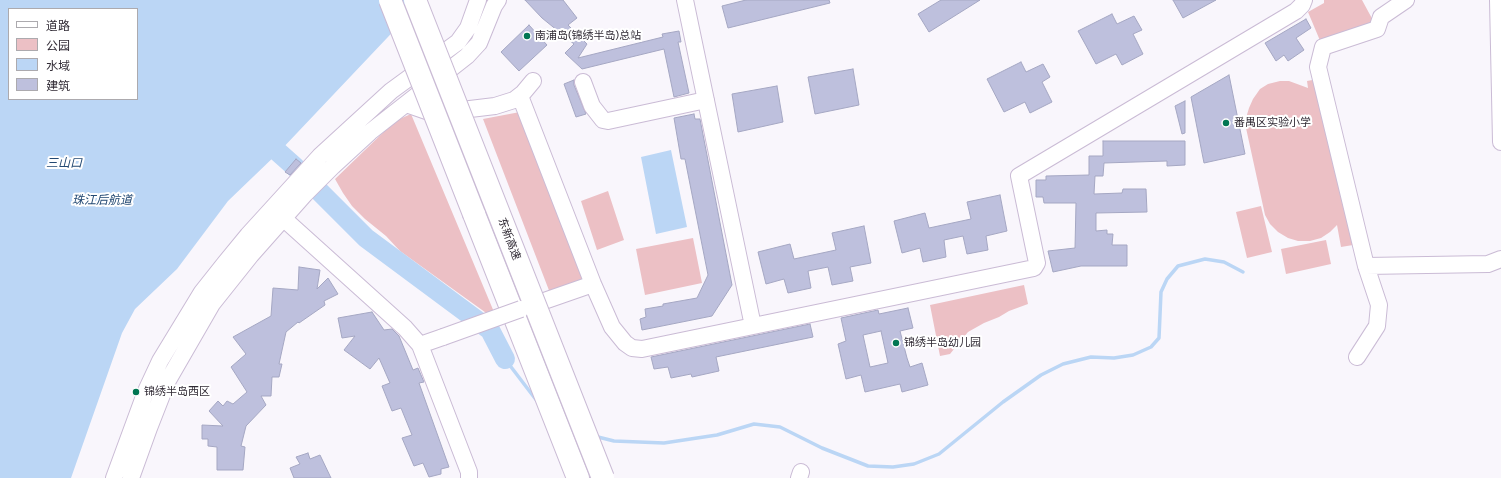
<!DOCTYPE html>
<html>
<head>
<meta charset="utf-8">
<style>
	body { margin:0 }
	#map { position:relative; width:1501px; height:478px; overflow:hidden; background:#f9f6fc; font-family:"Roboto Serif","Noto Sans SC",serif }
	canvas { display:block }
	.legend { position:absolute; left:8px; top:8px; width:130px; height:92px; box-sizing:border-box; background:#fff; border:1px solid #acaaae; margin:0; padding:5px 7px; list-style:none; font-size:12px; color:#302a34 }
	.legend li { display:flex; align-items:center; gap:8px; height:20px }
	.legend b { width:20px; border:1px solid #acaaae }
</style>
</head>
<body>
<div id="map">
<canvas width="1501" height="478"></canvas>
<ul class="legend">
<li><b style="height:5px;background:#fff"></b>道路</li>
<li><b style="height:11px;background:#ecc0c5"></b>公园</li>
<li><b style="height:11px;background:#bbd6f5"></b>水域</li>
<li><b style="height:11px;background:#bec0dd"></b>建筑</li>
</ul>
</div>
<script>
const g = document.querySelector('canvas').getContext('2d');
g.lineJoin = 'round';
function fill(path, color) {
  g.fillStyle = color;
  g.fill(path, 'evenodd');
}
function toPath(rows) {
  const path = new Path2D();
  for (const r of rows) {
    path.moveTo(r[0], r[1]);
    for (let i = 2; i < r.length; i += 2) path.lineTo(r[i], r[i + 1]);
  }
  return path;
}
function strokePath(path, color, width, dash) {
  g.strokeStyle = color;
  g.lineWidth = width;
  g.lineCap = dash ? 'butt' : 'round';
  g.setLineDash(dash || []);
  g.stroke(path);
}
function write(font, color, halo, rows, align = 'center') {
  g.font = font + ' "Roboto Serif","Noto Sans SC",serif';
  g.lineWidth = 4;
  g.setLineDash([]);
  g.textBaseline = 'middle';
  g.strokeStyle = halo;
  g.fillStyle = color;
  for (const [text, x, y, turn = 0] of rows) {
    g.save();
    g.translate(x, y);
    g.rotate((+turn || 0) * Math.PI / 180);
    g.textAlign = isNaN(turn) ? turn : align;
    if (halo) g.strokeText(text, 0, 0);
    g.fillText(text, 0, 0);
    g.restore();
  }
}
fill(toPath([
	[1324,0,1362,0,1375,24,1321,43,1308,12,1324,3],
	[1318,79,1353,245,1341,247,1337,225,1330,232,1321,238,1310,241,1298,241,1288,238,1278,232,1270,224,1265,215,1246,128,1246,118,1249,108,1253,99,1260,89,1268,84,1280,81,1289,81,1308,88,1307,81],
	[520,112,587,281,550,293,483,119],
	[411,114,494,312,489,315,400,251,386,236,365,219,352,206,343,193,335,179,395,121],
	[608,191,624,240,597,250,581,201],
	[1261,206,1272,252,1247,258,1236,212],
	[693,238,702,283,645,295,636,249],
	[1326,240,1331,264,1286,274,1281,249],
	[1024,285,1028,304,1009,311,999,317,984,323,968,332,950,354,940,356,930,305]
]), '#ecc0c5');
fill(toPath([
	[0,0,423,0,279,152,228,201,177,269,135,309,122,333,71,478,0,478],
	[9,9,137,9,137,99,9,99],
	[671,150,687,227,656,234,641,157]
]), '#bbd6f5');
strokePath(toPath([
	[505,359,537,401],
	[594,436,614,441,664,443,717,435,754,424,780,427,822,448,868,466,893,467,914,464,939,454,1003,402,1041,375,1063,364,1091,357,1114,358,1133,355,1151,347,1159,338,1161,292,1167,279,1178,266,1205,259,1224,262,1243,272]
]), '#bbd6f5', 3.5);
strokePath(toPath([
	[259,135,295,167,366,238,490,330,505,359]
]), '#bbd6f5', 20);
const building = toPath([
	[525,0,563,0,577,18,568,25,587,44,578,58,663,37,662,34,679,31,681,42,678,42,689,93,674,97,664,49,582,69,565,53,574,44,542,18,525,0],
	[746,0,829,0,830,3,728,28,722,6,746,0],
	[941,0,980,0,929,32,918,14,941,0],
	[1173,0,1216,0,1183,18,1173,0],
	[1112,14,1117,24,1134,16,1142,30,1133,34,1143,54,1122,65,1116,54,1096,64,1078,31,1112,14],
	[1306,19,1311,28,1296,38,1304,50,1288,61,1284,55,1276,61,1265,43,1306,19],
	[529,25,547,45,519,71,501,52,529,25],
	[1021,62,1026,72,1043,64,1050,77,1042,82,1052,102,1030,113,1025,102,1004,112,987,79,1021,62],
	[853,69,859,105,815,114,808,77,853,69],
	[1229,75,1245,154,1204,163,1191,97,1229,75],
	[574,80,574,85,586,114,576,117,564,84,574,80],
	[777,86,783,122,738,132,732,94,777,86],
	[1185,101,1185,133,1182,134,1175,106,1185,101],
	[694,114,695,119,700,119,732,285,712,316,642,330,640,319,646,317,645,309,663,306,663,304,697,298,708,275,685,159,681,159,674,118,694,114],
	[1103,141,1185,141,1185,165,1167,166,1167,161,1104,163,1103,176,1095,176,1094,194,1122,193,1123,189,1146,189,1147,212,1096,213,1096,231,1107,230,1107,234,1113,234,1112,245,1127,245,1127,266,1081,266,1053,272,1048,251,1075,248,1076,203,1044,203,1043,197,1036,197,1036,180,1046,180,1046,176,1089,175,1089,156,1103,156,1103,141],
	[296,159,301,163,290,175,285,172,296,159],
	[1000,195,1007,231,986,236,988,250,967,254,963,236,944,240,946,257,923,262,920,248,902,253,894,221,925,213,929,228,971,219,967,202,1000,195],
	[864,226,871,263,850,267,853,281,832,285,828,267,808,271,811,288,788,293,784,279,766,284,758,252,790,244,794,259,836,250,832,233,864,226],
	[299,267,320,270,317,289,328,278,338,294,324,301,325,305,299,323,298,322,286,332,279,364,282,364,279,377,272,377,271,396,261,396,266,405,246,426,241,446,245,447,243,470,217,470,217,447,208,446,208,439,202,439,202,425,223,426,209,411,218,401,223,406,227,401,233,404,247,392,231,367,246,354,233,337,271,316,273,288,298,290,299,267],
	[908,308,913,328,900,331,907,358,910,367,922,363,928,385,902,392,900,384,865,392,861,375,846,379,838,344,846,341,841,318,878,310,879,314,908,308],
	[881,331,888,363,870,367,863,335,881,331],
	[372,312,384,330,392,329,399,336,413,370,418,368,424,382,419,383,449,467,441,469,441,474,429,477,423,463,414,466,402,438,412,435,401,408,392,411,382,386,390,383,379,358,370,369,344,350,355,336,342,338,338,318,372,312],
	[810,324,813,337,716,357,719,371,692,377,691,374,671,378,668,367,654,369,651,357,810,324],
	[308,453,310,459,320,455,331,478,294,478,290,468,300,464,296,457,308,453]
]);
fill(building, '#bec0dd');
strokePath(building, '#a5a7c3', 1);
const minor = toPath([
	[685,0,753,326],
	[1498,0,1501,142],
	[583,82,592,106,603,120,608,121,706,100],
	[520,96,593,284,612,327,625,343,632,348,642,349,1034,268,1037,263,1019,176,1296,11,1302,5,1304,0],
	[406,104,429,112,445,112,495,106,514,100,523,93,533,81],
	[283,218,405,328,420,345,469,472,469,478],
	[1366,266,1488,264,1501,259],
	[524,308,593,284],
	[420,345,443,337],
	[1357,357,1377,326,1379,305,1366,266,1318,67,1323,47,1377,29,1381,17,1406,0],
	[114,478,146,391,160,361,202,292,225,263,248,235,320,156,391,91,458,42,468,28,478,0],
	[131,478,149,428,167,382,212,304,251,255,305,194,333,166,370,132,467,56,479,43,494,6,498,0],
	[799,478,801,472]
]);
const highway = toPath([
	[474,214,578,478]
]);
strokePath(minor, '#cabbd5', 18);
strokePath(highway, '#cabbd5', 24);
strokePath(minor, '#fff', 16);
strokePath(highway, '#fff', 22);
const minorBridge = toPath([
	[443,337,521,309]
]);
const highwayBridge = toPath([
	[390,0,474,214],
	[415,0,603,478]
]);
strokePath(minorBridge, '#cabbd5', 18, []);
strokePath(highwayBridge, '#cabbd5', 24, []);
strokePath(minorBridge, '#fff', 16);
strokePath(highwayBridge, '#fff', 22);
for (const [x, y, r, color] of [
	[527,36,4,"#007652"],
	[1226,123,4,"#007652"],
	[896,343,4,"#007652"],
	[136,392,4,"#007652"]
]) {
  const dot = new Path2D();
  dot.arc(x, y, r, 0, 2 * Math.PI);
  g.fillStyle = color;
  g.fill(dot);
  strokePath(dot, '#fff', 1.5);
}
write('11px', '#302a34', '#fff', [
	["南浦岛(锦绣半岛)总站",535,36],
	["番禺区实验小学",1234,123],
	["锦绣半岛幼儿园",904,343],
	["锦绣半岛西区",144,392]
], 'left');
write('11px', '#302a34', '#fff', [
	["东新高速",509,239,69]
]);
write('italic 12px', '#234973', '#fff', [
	["三山口",64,163],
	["珠江后航道",102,200]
]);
</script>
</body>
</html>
